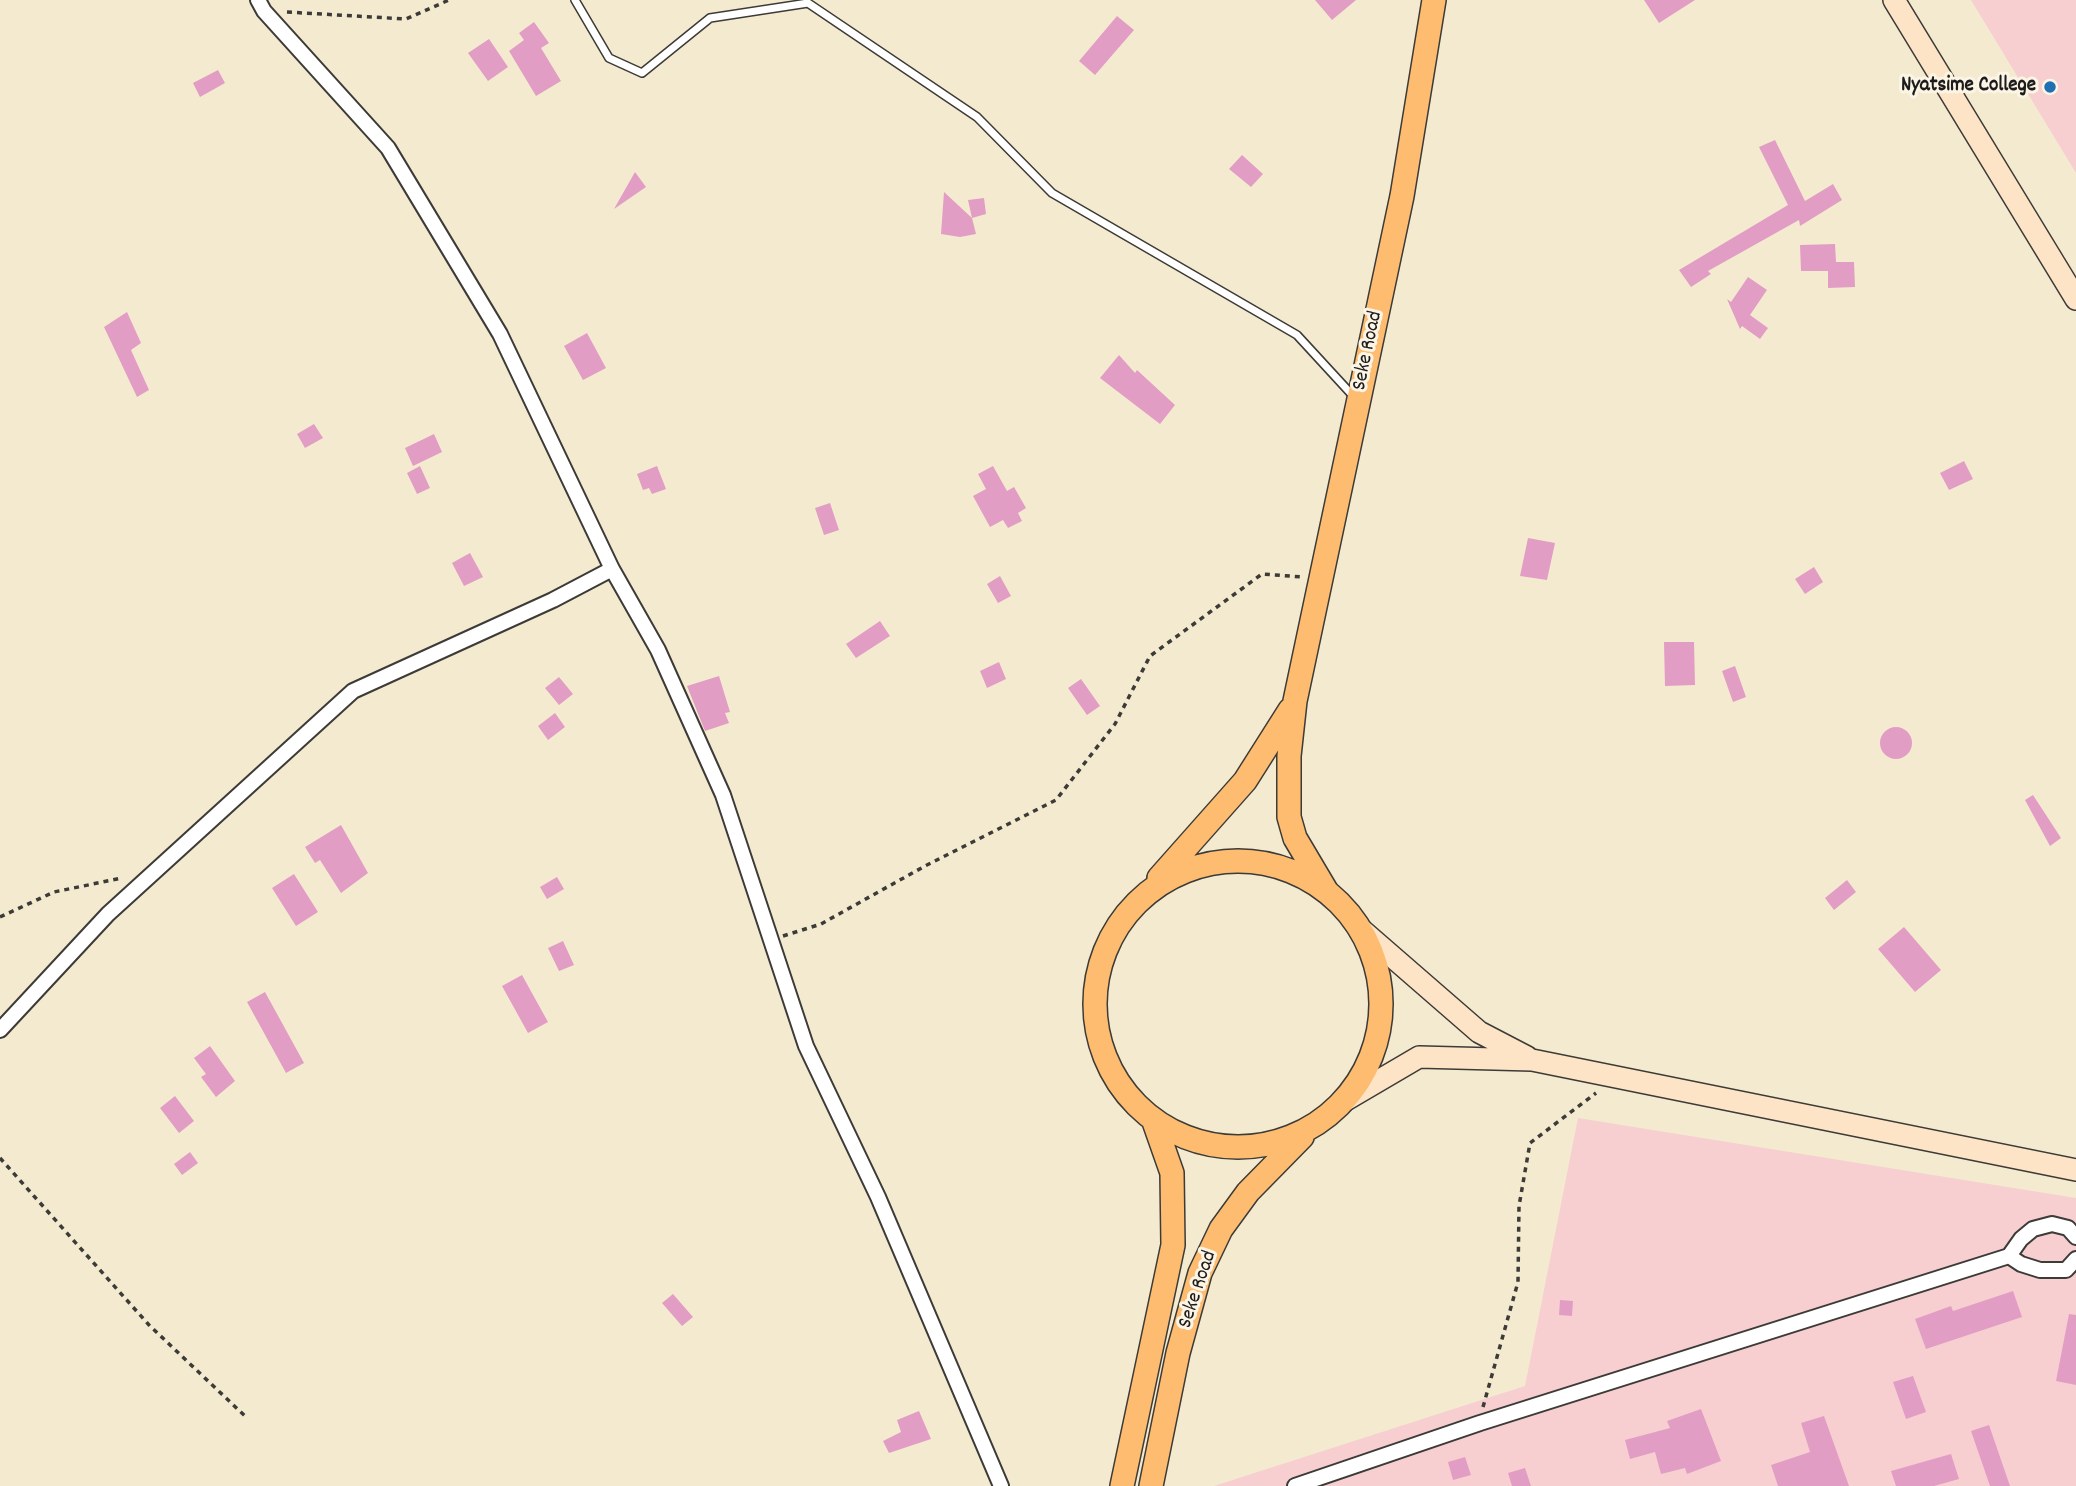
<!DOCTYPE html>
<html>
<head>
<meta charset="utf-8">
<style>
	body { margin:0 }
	canvas { display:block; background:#f4ead0 }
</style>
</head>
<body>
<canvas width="2076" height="1486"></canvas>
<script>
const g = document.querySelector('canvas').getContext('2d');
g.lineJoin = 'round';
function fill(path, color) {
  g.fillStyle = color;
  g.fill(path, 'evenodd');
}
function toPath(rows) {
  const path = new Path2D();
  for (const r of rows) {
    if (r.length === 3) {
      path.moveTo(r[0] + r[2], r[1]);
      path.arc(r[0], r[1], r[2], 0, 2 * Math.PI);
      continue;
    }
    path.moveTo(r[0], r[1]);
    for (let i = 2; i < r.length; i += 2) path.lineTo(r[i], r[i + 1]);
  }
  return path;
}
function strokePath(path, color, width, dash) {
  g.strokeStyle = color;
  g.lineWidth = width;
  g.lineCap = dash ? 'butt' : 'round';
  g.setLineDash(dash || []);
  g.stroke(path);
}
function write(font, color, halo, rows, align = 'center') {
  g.font = font + ' Dekko,sans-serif';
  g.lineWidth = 6;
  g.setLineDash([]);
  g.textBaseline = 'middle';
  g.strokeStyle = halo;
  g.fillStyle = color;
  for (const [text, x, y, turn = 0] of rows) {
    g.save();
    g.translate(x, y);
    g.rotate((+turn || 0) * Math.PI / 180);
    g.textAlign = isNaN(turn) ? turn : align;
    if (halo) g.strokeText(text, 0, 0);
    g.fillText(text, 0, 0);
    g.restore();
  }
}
fill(toPath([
	[1971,0,2076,0,2076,173],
	[1578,1118,2076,1198,2076,1486,1214,1486,1525,1386]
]), '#f7cfd1');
fill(toPath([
	[1315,0,1356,0,1332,20],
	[1644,0,1695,0,1659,23],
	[1117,16,1134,30,1095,75,1079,61],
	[534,22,549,43,541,48,561,81,536,96,509,51,524,40,519,33],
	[489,39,508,67,488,81,468,53],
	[218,70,225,83,200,97,193,83],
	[1775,140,1805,201,1833,184,1842,200,1800,226,1799,220,1708,271,1711,274,1691,287,1679,270,1788,205,1759,147],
	[1242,155,1263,174,1251,187,1229,169],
	[635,172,646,187,614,209],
	[944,192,972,218,968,200,984,198,986,214,972,218,976,234,960,237,941,234],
	[1835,244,1836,262,1854,262,1855,287,1828,288,1828,271,1801,271,1800,245],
	[1748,277,1767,290,1750,315,1768,328,1760,339,1742,326,1740,329,1727,299,1731,302],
	[127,312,141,343,131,350,149,390,137,397,104,327],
	[587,333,606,368,583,380,564,346],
	[1119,355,1135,373,1137,370,1175,405,1160,424,1100,378],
	[314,424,323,438,305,448,297,434],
	[434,434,442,452,413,466,405,448],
	[1964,461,1973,479,1949,490,1940,473],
	[420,466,430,488,417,494,407,473],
	[657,466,666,489,652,494,649,488,643,490,637,474],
	[993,466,1007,491,1014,487,1026,508,1018,513,1022,521,1008,528,1003,520,990,527,973,496,986,489,978,474],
	[830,503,839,530,824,535,815,508],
	[1528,538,1555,543,1547,580,1520,576],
	[470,553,483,577,464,586,452,563],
	[1814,567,1823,582,1805,594,1795,579],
	[1000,576,1011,596,998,603,987,584],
	[880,621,890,636,856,658,846,644],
	[1664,642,1694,642,1695,685,1665,686],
	[999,662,1006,679,987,688,980,671],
	[1735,666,1746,697,1733,702,1722,671],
	[719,676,730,712,725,713,729,723,705,731,687,686],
	[559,677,573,694,559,705,545,688],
	[1081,679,1100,706,1087,715,1068,688],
	[555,713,565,727,548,740,538,726],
	[1896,743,16],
	[2033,795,2061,838,2050,846,2025,800],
	[341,825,368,873,341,893,320,860,315,863,305,847],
	[294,874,318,912,296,926,272,888],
	[557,877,564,889,547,899,540,887],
	[1847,880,1856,892,1834,910,1825,898],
	[1904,927,1941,970,1915,992,1878,949],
	[563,941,574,965,559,971,548,948],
	[522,975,548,1022,528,1033,502,986],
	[265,992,304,1063,286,1073,247,1002],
	[210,1046,235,1081,216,1097,201,1077,206,1074,194,1058],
	[175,1096,194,1121,179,1133,160,1108],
	[190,1152,198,1163,182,1175,174,1164],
	[2013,1291,2022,1317,1926,1349,1915,1319,1951,1306,1953,1311],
	[673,1294,693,1317,682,1326,662,1303],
	[1560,1300,1573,1301,1572,1316,1559,1315],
	[2069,1314,2076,1315,2076,1385,2056,1381],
	[1913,1376,1926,1412,1906,1419,1893,1382],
	[1701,1409,1721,1461,1687,1474,1685,1468,1661,1474,1655,1452,1630,1459,1625,1440,1670,1428,1667,1421],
	[919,1411,931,1439,889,1453,883,1441,901,1432,897,1420],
	[1824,1416,1849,1486,1778,1486,1771,1465,1810,1452,1801,1423],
	[1989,1425,2010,1486,1990,1486,1971,1431],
	[1951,1454,1959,1479,1934,1486,1896,1486,1891,1471],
	[1465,1457,1471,1475,1453,1480,1448,1462],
	[1525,1468,1531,1486,1512,1486,1508,1473]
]), '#e29dc5');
const lane = toPath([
	[575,0,609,58,642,73,710,18,808,3,977,117,1052,193,1297,335,1355,398]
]);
const street = toPath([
	[258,0,264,11,388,148,500,334,612,569,658,650,723,795,806,1046,878,1197,1001,1486],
	[0,1030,108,914,353,691,553,600,612,569],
	[2009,1256,2021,1264,2040,1270,2066,1270,2076,1259],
	[1295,1486,1480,1423,2009,1256,2021,1239,2033,1229,2052,1224,2068,1228,2076,1237]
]);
const secondary = toPath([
	[1894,0,2076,299],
	[1357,926,1479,1032,1527,1057],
	[1344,1101,1419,1057,1532,1060,2076,1170]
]);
const primary = toPath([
	[1238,1004,143],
	[1159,878,1245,781,1290,710],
	[1327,892,1295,838,1289,817,1289,756,1295,701,1402,196,1434,0],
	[1122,1486,1173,1245,1172,1173,1153,1119],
	[1151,1486,1178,1353,1200,1273,1221,1229,1248,1192,1302,1137]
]);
strokePath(lane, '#3c3b37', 10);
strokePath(street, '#3c3b37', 18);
strokePath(secondary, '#3c3b37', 24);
strokePath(primary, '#3c3b37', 26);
strokePath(toPath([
	[287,12,406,19,449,0],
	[0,917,54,892,122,878],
	[783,936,821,924,925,866,1056,800,1115,724,1150,656,1262,574,1303,577],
	[0,1158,149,1325,246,1417],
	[1483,1407,1518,1282,1519,1206,1530,1143,1596,1093]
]), '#3c3b37', 3.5, [5, 5]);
strokePath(lane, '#fff', 7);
strokePath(street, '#fff', 14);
strokePath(secondary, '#fee4c6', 21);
strokePath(primary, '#fdbc70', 23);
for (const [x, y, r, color] of [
	[2050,87,7,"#1f6fb2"]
]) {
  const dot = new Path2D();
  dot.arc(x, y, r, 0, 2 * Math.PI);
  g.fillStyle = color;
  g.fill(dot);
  strokePath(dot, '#fcf5e5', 2.5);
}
write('bold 21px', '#1c1c1c', '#fcf5e5', [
	["Nyatsime College",2036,87]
], 'right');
write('21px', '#1c1c1c', '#fcf5e5', [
	["Seke Road",1369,351,-78],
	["Seke Road",1199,1290,-71]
]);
</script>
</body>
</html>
